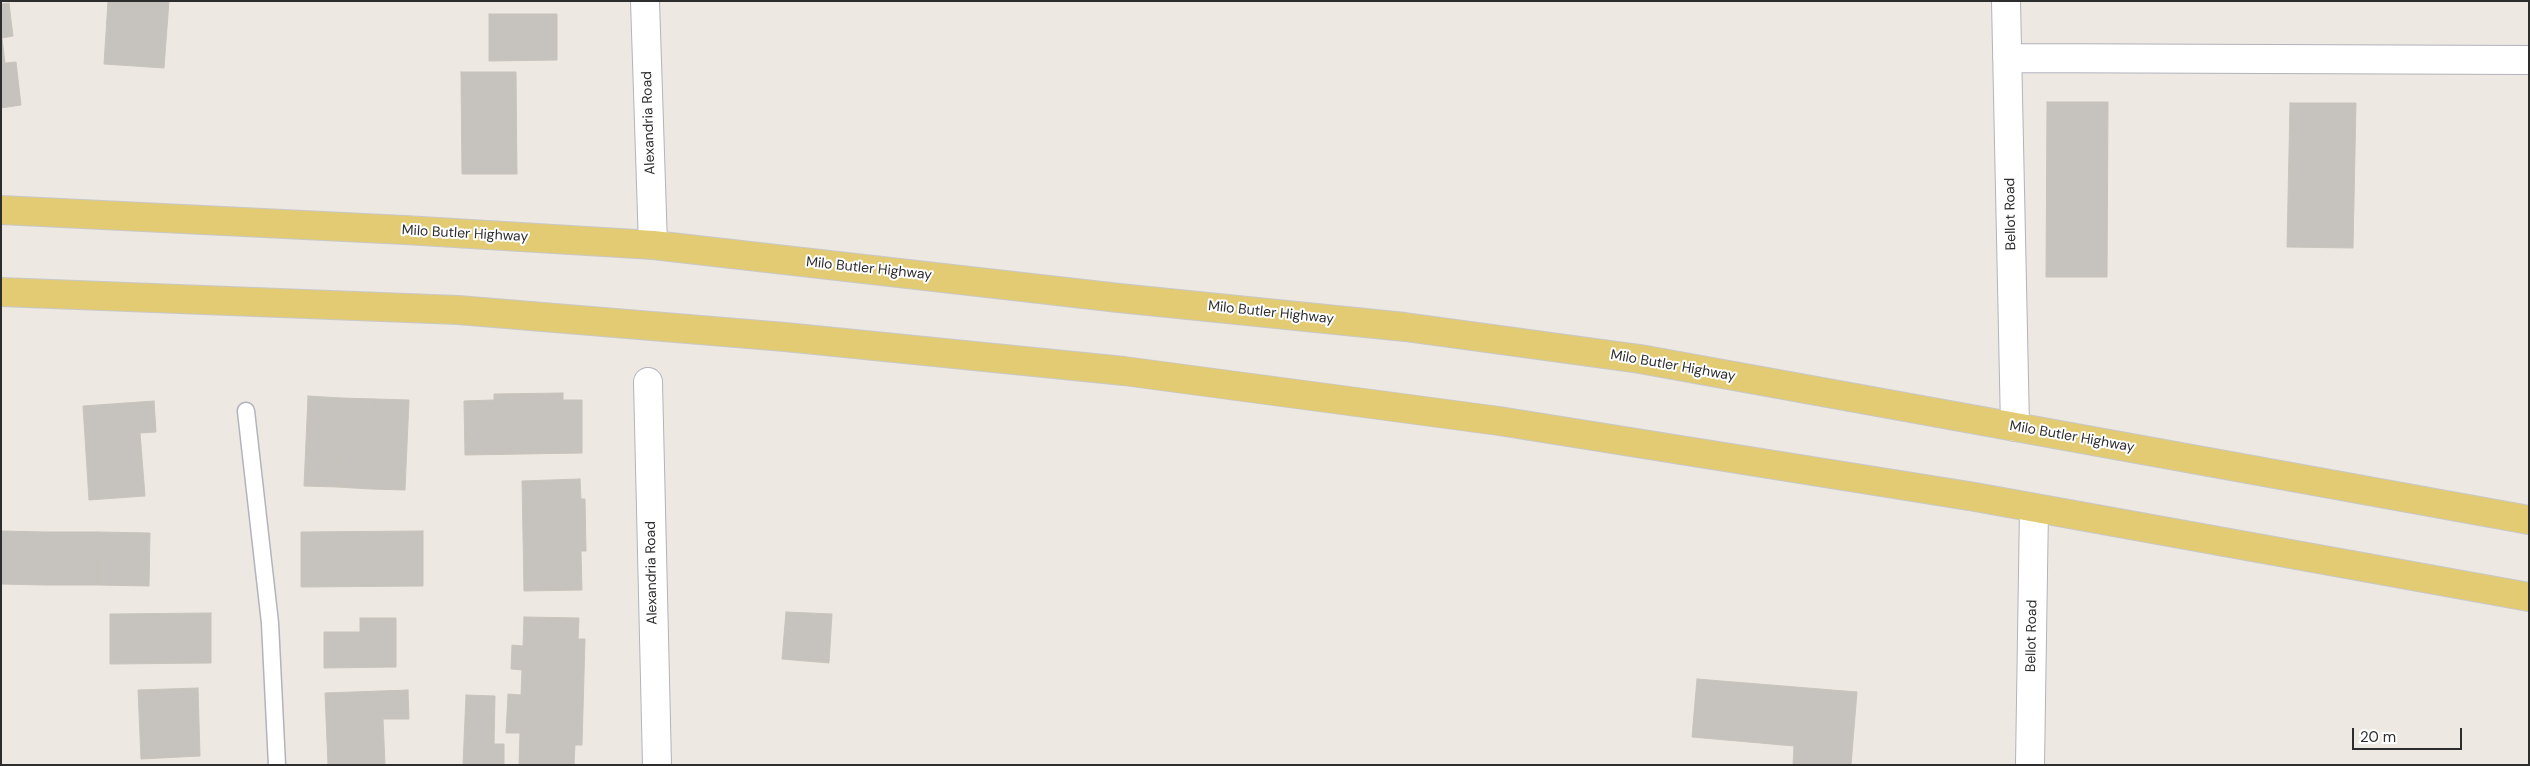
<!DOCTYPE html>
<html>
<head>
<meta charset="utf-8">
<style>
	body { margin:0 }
	#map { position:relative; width:2530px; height:766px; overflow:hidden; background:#ede8e2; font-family:"DM Sans",sans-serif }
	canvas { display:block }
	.frame { position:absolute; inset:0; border:2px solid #2d2d2d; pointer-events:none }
	.scale { position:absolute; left:2352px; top:728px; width:110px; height:22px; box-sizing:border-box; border:2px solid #2d2d2d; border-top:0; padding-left:6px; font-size:15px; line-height:18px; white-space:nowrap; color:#2d2d2d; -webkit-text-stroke:4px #fff; paint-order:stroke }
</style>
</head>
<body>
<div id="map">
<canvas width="2530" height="766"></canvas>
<div class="frame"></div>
<div class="scale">20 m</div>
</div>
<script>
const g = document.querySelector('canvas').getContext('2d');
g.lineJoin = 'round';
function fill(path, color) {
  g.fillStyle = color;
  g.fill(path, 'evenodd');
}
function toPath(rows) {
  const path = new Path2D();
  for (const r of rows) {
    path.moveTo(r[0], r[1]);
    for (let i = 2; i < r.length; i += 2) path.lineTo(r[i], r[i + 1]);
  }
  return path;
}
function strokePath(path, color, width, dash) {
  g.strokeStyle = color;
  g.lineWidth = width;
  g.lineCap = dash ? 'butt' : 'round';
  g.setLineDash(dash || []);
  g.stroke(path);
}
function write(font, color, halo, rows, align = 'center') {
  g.font = font + ' "DM Sans",sans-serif';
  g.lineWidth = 4;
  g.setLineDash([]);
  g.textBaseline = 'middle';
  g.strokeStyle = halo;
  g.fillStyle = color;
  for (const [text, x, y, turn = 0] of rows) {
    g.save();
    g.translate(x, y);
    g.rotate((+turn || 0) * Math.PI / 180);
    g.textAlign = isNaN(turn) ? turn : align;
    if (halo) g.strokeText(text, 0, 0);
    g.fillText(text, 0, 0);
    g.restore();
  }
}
const building = toPath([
	[108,1,169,1,164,68,104,64,108,1],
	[9,3,13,36,2,38,5,63,16,62,21,105,1,108,1,4,9,3],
	[489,14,557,14,557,60,489,61,489,14],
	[461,72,516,72,517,174,462,174,461,72],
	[2047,102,2108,102,2107,277,2046,277,2047,102],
	[2290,103,2356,103,2353,248,2287,247,2290,103],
	[563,393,563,400,582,400,582,453,465,455,464,401,494,400,494,394,563,393],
	[308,396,341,398,337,487,304,486,308,396],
	[341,398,375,399,371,489,337,487,341,398],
	[375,399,409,400,405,490,371,489,375,399],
	[154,401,156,432,140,433,145,496,89,500,83,406,154,401],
	[580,479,581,499,585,499,586,551,581,551,582,590,524,591,522,481,580,479],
	[1,531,46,532,45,585,1,584,1,531],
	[423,531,423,586,301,587,301,532,423,531],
	[46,532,98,532,97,585,45,585,46,532],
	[98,532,150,533,149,586,97,585,98,532],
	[786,612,832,614,829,663,782,659,786,612],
	[211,613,211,663,110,664,110,614,211,613],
	[524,617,579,618,578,639,585,639,582,745,575,745,574,765,519,765,520,733,506,733,508,694,521,695,522,670,511,669,512,645,523,646,524,617],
	[360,618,396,618,396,667,324,668,324,632,360,632,360,618],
	[1697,679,1857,692,1851,765,1793,765,1794,746,1692,737,1697,679],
	[198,688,200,756,141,759,138,690,198,688],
	[408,690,409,719,383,719,385,764,328,765,325,693,408,690],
	[466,695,495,696,494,744,504,744,504,765,463,765,466,695]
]);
fill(building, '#c6c2bd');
strokePath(building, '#c8c4bb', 1);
const lane = toPath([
	[246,411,270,623,277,765]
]);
const street = toPath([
	[645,1,653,245],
	[2006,1,2015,427],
	[2007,58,2529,60],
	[648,382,657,765]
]);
const secondary = toPath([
	[2030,765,2034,508]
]);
const primary = toPath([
	[1,210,405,230,653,245,1119,298,1405,327,1640,359,2529,520],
	[1,292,458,310,785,337,1124,371,1499,421,1975,497,2529,597]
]);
strokePath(lane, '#b2b3bc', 19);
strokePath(street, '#b2b3bc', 30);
strokePath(secondary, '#b2b3bc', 30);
strokePath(primary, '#c8c8c8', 30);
strokePath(lane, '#fff', 16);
strokePath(street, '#fff', 28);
strokePath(secondary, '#fff', 28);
strokePath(primary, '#e2cb72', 28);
write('14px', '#2d2d2d', '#fff', [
	["Alexandria Road",649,123,-92],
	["Bellot Road",2011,214,-91],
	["Milo Butler Highway",465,234,3],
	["Milo Butler Highway",869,269,6],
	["Milo Butler Highway",1271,313,6],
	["Milo Butler Highway",1673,366,10],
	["Milo Butler Highway",2072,437,10],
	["Alexandria Road",652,573,-91],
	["Bellot Road",2032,636,-89]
]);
</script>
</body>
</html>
